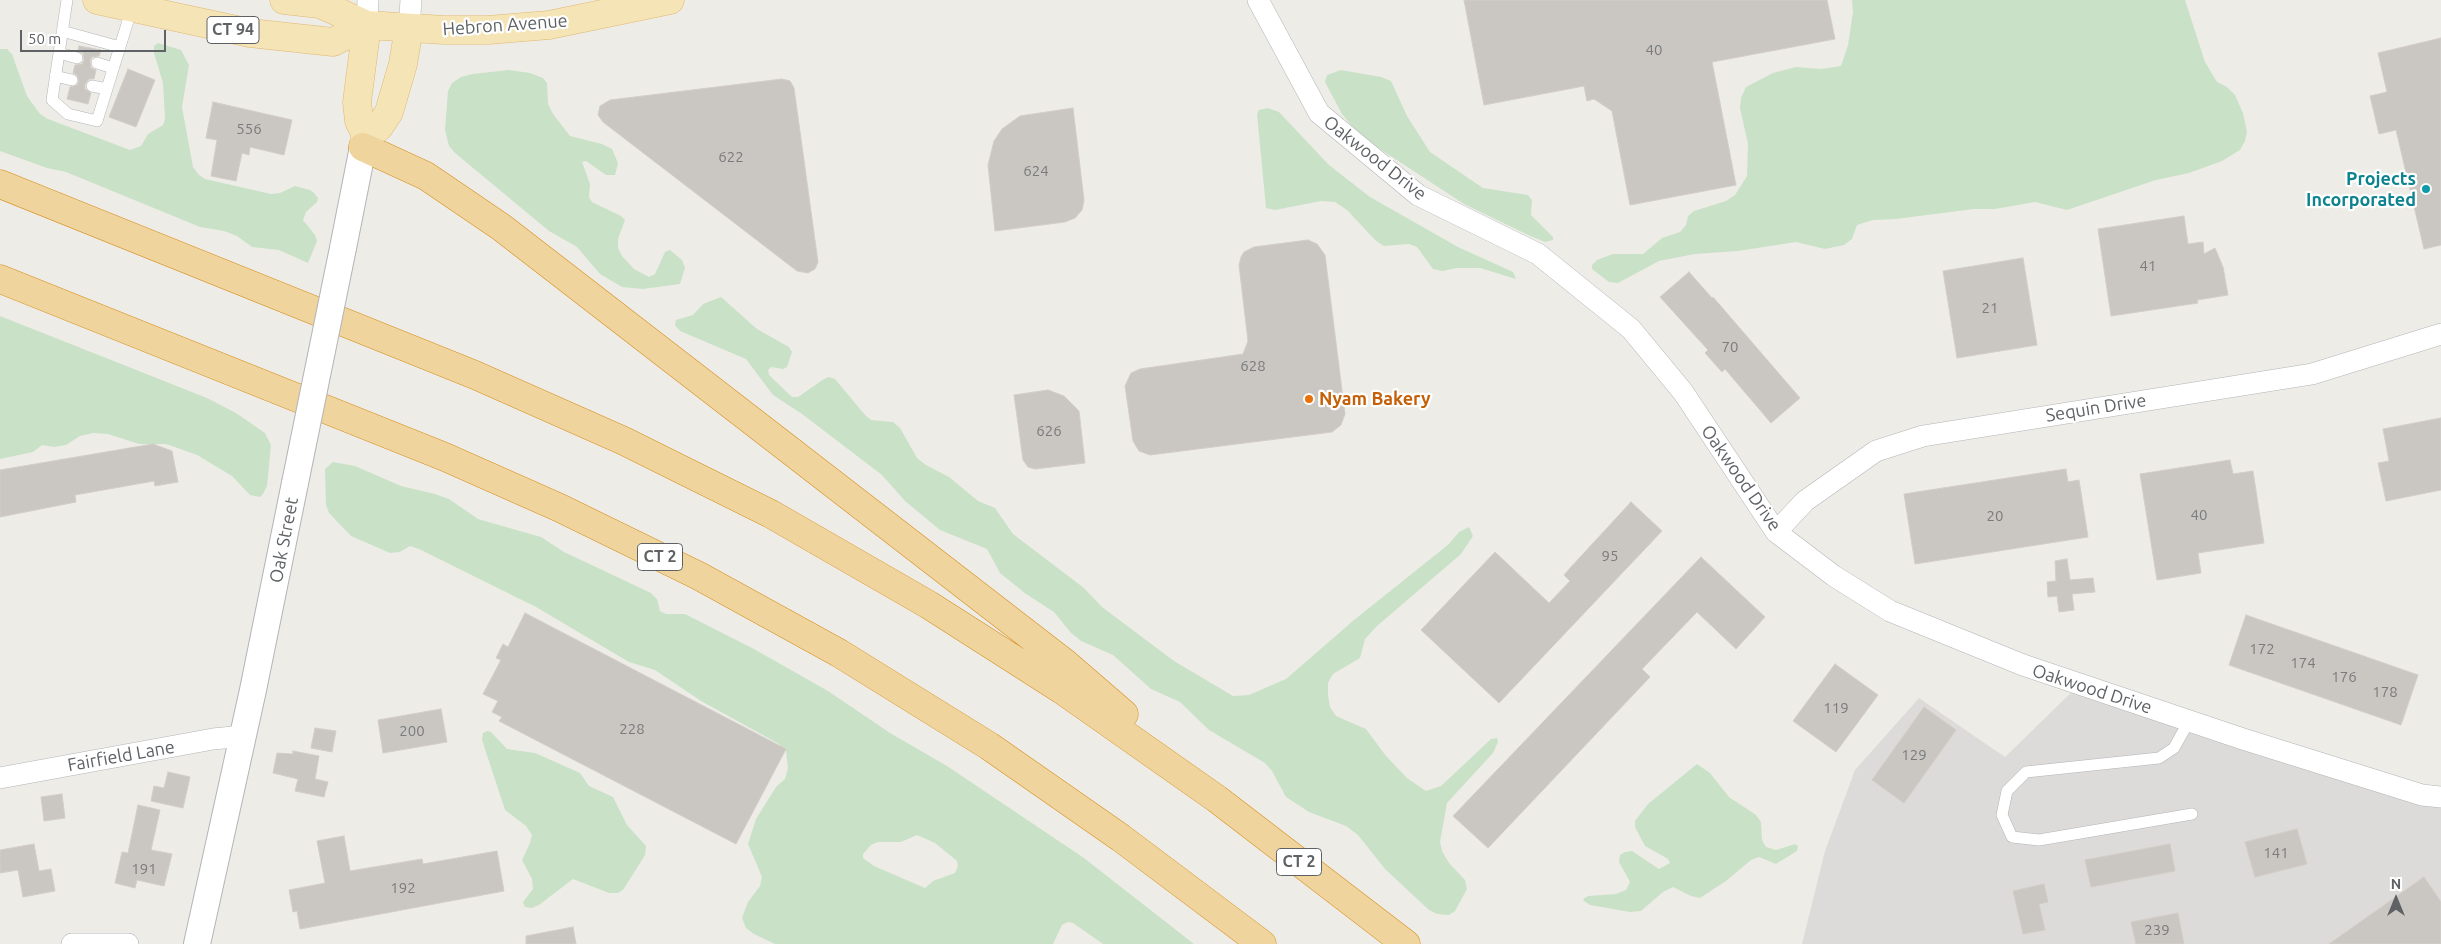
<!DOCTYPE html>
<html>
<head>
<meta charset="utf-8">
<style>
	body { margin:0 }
	#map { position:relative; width:2441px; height:944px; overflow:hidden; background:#eeece7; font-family:Ubuntu,sans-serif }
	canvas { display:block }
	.north { position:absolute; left:2371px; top:874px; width:50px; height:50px; -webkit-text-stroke:4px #fff; paint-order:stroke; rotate:0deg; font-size:14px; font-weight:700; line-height:20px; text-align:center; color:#5e6265 }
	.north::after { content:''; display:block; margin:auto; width:18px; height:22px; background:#5e6265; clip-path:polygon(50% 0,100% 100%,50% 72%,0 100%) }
	.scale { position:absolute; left:20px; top:30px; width:146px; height:22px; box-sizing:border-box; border:2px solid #5e6265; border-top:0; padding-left:6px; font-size:15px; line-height:18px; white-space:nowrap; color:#5e6265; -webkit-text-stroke:4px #fff; paint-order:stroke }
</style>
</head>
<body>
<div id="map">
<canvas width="2441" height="944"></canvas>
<div class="north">N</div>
<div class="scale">50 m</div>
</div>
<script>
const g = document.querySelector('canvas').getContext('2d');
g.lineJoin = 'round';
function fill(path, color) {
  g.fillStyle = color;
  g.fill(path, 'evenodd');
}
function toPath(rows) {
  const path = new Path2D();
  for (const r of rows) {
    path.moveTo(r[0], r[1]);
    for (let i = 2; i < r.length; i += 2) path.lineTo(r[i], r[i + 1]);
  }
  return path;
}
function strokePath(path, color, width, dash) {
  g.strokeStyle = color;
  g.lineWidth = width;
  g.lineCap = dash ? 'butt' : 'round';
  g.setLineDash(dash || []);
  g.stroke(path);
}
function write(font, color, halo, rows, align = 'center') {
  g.font = font + ' Ubuntu,sans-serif';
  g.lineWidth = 4.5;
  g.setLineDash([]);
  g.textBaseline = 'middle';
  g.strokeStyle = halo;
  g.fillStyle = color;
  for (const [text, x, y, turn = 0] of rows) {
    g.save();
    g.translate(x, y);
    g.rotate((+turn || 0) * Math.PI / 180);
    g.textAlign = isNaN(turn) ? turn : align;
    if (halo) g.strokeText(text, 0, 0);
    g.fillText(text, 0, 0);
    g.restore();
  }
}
fill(toPath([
	[2080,684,2441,797,2441,944,1802,944,1825,851,1855,770,1919,698,2005,757]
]), '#dddbd9');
fill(toPath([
	[1852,0,2185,0,2205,62,2217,82,2227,87,2235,95,2243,113,2247,132,2245,141,2240,150,2222,161,2189,173,2156,180,2067,210,2035,202,1995,209,1974,209,1896,219,1873,220,1857,225,1852,239,1844,245,1825,249,1796,242,1738,251,1695,254,1659,261,1618,283,1609,282,1592,269,1592,265,1597,260,1613,254,1643,254,1662,238,1680,232,1686,225,1688,216,1694,211,1726,201,1735,195,1747,176,1748,144,1740,108,1741,98,1746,87,1773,73,1796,67,1821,69,1841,66,1848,45,1853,12],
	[158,43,181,50,189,65,182,107,193,167,199,175,205,179,271,194,280,193,295,186,310,190,314,193,318,198,317,202,306,212,303,220,315,235,317,241,308,263,279,250,252,247,237,236,224,231,200,227,66,172,47,168,0,151,0,49,7,49,12,54,27,96,40,114,48,119,130,150,141,146,148,134,163,125,165,119,163,83,154,53,154,46],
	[509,70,530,73,543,78,547,83,548,104,553,114,570,136,602,144,612,149,618,163,615,175,606,175,586,161,582,162,590,184,589,197,592,202,621,216,625,220,618,239,618,248,622,256,634,269,649,277,655,274,665,252,670,250,682,260,685,268,680,284,643,289,622,287,600,274,577,247,549,231,455,153,449,146,445,130,448,91,452,83,461,77,473,74],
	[1341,70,1381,77,1391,81,1407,116,1430,152,1483,188,1528,195,1532,200,1531,215,1553,237,1553,240,1545,242,1528,235,1464,204,1360,136,1342,114,1325,82,1327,75],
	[1268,108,1279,112,1329,165,1370,197,1458,247,1513,272,1516,279,1480,268,1457,268,1442,271,1433,269,1417,247,1409,244,1384,246,1376,241,1347,210,1335,202,1321,201,1275,210,1266,208,1257,114,1259,110],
	[721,297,757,329,789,347,792,352,787,367,783,369,771,367,768,370,769,375,792,397,798,397,824,379,829,377,835,379,865,415,871,420,893,422,900,428,917,458,926,465,949,477,978,501,995,508,1013,534,1084,588,1102,607,1174,661,1233,696,1249,695,1286,679,1354,620,1449,544,1459,532,1469,527,1473,536,1461,554,1377,626,1365,639,1360,658,1333,674,1328,683,1328,695,1330,707,1336,716,1366,729,1386,756,1407,778,1426,791,1441,786,1491,739,1497,738,1498,742,1493,753,1447,803,1440,842,1442,851,1449,863,1465,880,1467,889,1455,911,1449,915,1437,914,1429,910,1385,869,1358,835,1346,826,1309,812,1286,797,1272,771,1265,763,1209,730,1180,702,1151,689,1113,655,1081,641,1071,633,1054,612,1026,594,1000,573,987,549,940,530,905,501,882,475,802,414,773,395,746,359,680,331,675,325,676,320,693,315,703,304],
	[0,316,207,398,236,413,265,433,271,445,267,486,263,494,260,497,250,495,232,476,197,455,166,444,139,444,108,434,93,433,80,436,66,445,54,447,42,445,33,452,0,459],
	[333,462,355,466,401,486,435,494,449,499,478,519,541,537,564,552,651,593,657,599,660,611,666,614,685,614,754,649,828,691,890,733,947,766,1084,858,1194,944,1103,944,1073,923,1068,922,1062,925,1053,944,775,944,754,934,746,928,742,918,748,902,760,886,762,877,748,844,756,819,776,787,785,779,788,768,786,751,779,744,701,701,655,670,629,662,536,607,419,549,410,546,400,552,390,553,351,536,329,513,326,505,325,469],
	[917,835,935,843,957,861,958,866,955,873,933,881,925,888,874,866,863,858,863,854,871,845,878,842,901,842],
	[487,731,491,732,507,749,535,753,580,773,589,786,613,797,627,825,646,846,645,855,623,890,618,893,609,893,573,879,539,905,532,908,525,907,523,902,533,889,532,879,522,860,530,843,532,835,526,826,505,810,482,740,483,733],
	[1697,764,1710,773,1729,797,1756,815,1761,822,1762,840,1766,847,1776,850,1795,844,1798,846,1797,851,1776,864,1759,857,1751,860,1726,881,1700,898,1691,896,1673,887,1663,892,1641,911,1630,912,1590,905,1584,901,1583,899,1588,896,1616,894,1626,890,1630,882,1619,862,1620,855,1625,852,1632,851,1659,869,1670,863,1668,859,1645,846,1635,827,1635,821,1648,804]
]), '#c9e2c7');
const building = toPath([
	[1464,0,1827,0,1835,39,1712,62,1736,185,1630,205,1612,111,1594,99,1587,101,1584,86,1484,105,1464,0],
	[2441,38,2441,245,2424,249,2396,130,2379,134,2370,96,2387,92,2378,53,2441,38],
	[79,46,101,50,99,56,92,57,90,61,91,68,96,70,94,79,89,79,85,84,85,89,91,93,88,104,67,99,70,87,77,85,79,81,77,75,73,73,75,65,82,64,84,60,83,53,78,51,79,46],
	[128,69,155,80,136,127,109,117,128,69],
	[782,79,790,81,794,88,818,262,815,269,808,273,797,271,603,122,598,115,600,106,610,100,782,79],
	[213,102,292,120,284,155,250,147,249,155,242,153,236,181,211,176,217,140,206,138,213,102],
	[1073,108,1084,200,1082,210,1075,218,1065,222,995,231,988,165,994,141,1002,129,1020,116,1073,108],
	[2184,216,2188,244,2203,242,2204,254,2215,248,2223,267,2228,295,2197,300,2198,303,2111,316,2098,229,2184,216],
	[1308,240,1317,244,1325,255,1345,414,1341,425,1332,432,1150,455,1139,451,1133,441,1125,386,1131,373,1140,369,1243,354,1248,341,1239,265,1241,257,1244,252,1254,247,1308,240],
	[2023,258,2037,345,1957,358,1943,271,2023,258],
	[1689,272,1712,298,1713,297,1800,398,1771,423,1725,369,1722,372,1705,353,1708,350,1660,297,1689,272],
	[1048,390,1064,396,1079,411,1085,463,1035,469,1028,467,1023,460,1014,395,1048,390],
	[2441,418,2441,490,2386,501,2378,463,2389,461,2383,429,2441,418],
	[153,444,172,451,178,482,155,486,154,481,75,495,76,502,0,517,0,470,153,444],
	[2230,460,2233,474,2253,471,2264,543,2198,553,2201,573,2157,580,2140,474,2230,460],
	[2066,469,2068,482,2079,480,2088,537,1915,564,1904,494,2066,469],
	[1631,502,1662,531,1499,703,1421,630,1495,552,1549,603,1570,581,1564,575,1571,567,1631,502],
	[1701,557,1765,617,1736,649,1697,612,1642,669,1650,677,1488,848,1453,816,1701,557],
	[2067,559,2070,580,2093,578,2095,592,2072,594,2074,610,2059,612,2057,596,2048,597,2047,582,2056,581,2055,561,2067,559],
	[525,613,786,749,736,844,499,721,502,717,492,712,498,701,483,694,501,660,496,658,503,644,508,647,525,613],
	[2246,615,2418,675,2401,725,2229,665,2246,615],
	[1835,664,1878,695,1836,752,1793,721,1835,664],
	[1924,707,1956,730,1904,803,1872,780,1924,707],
	[441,709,447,742,383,753,378,720,441,709],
	[315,728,336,731,332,752,311,748,315,728],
	[293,751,319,756,315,779,328,782,324,797,295,791,298,779,273,773,277,753,293,754,293,751],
	[168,772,190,777,183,808,151,801,154,786,164,788,168,772],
	[62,794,65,818,44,821,41,797,62,794],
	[138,805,160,810,151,850,172,854,164,886,137,880,135,888,115,883,122,852,128,853,138,805],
	[2297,829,2307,864,2255,877,2245,842,2297,829],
	[344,836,350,871,422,859,423,864,497,851,504,891,300,929,297,911,293,912,289,890,325,883,317,841,344,836],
	[34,844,39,871,51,869,55,891,23,897,18,870,0,873,0,850,34,844],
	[2170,844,2175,871,2091,887,2085,860,2170,844],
	[2424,877,2441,902,2441,944,2329,944,2424,877],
	[2044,884,2048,902,2039,904,2045,930,2023,934,2013,891,2044,884],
	[2178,913,2184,944,2136,944,2131,922,2178,913],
	[573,927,576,944,526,944,526,936,573,927]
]);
fill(building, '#cac7c3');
strokePath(building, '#d2cdc6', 1);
const service = toPath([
	[67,0,52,100,68,114,97,121,132,8],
	[62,31,120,47],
	[59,53,77,58],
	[97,63,113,68],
	[55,76,72,80],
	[92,86,107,89],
	[2189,721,2174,748,2159,758,2026,772,2007,791,2002,815,2012,837,2039,840,2192,814]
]);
const minor = toPath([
	[1258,0,1319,113,1418,195,1538,254,1631,329,1683,392,1776,532,1834,576,1890,611,2023,665,2243,739,2422,795,2441,797],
	[367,25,368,0],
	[409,28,411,0],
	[1776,532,1805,501,1876,451,1923,436,2312,374,2441,334],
	[0,778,213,739,243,736],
	[72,944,128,944]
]);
const tertiary = toPath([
	[343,248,363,147],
	[197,944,253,690,295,483]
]);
const primary = toPath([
	[97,0,250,33,333,42,367,25],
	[284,0,320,4,367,25,444,30,488,30,549,25,670,0],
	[366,135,379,127,389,112,403,64,409,28],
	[363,147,366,135,359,121,357,102,367,25]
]);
const motorway = toPath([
	[363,147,426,176,501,227,1065,663,1124,714],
	[0,184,475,375,624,441,771,514,929,605,1062,690,1217,799,1406,944],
	[0,279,445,457,560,508,699,576,839,653,989,746,1121,838,1262,944]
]);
strokePath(service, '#b2b4b7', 12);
strokePath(minor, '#b2b4b7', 22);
strokePath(tertiary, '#b2b4b7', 28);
strokePath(primary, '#dfb76f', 29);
strokePath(motorway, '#d78e1e', 29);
strokePath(service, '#fff', 11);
strokePath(minor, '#fff', 21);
strokePath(tertiary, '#fff', 26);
strokePath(primary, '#f5e5b6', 28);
strokePath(motorway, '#efd49d', 28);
const tertiaryBridge = toPath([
	[295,483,343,248]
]);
strokePath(tertiaryBridge, '#b2b4b7', 28, []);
strokePath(tertiaryBridge, '#fff', 26);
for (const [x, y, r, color] of [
	[2426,189,5,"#0f9aa8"],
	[1309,399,5,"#e8710a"]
]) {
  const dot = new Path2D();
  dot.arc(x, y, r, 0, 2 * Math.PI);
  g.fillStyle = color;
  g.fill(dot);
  strokePath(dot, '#fff', 2);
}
write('15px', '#797b7c', null, [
	["40",1654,50],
	["556",249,129],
	["622",731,157],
	["624",1036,171],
	["41",2148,266],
	["21",1990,308],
	["70",1730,347],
	["628",1253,366],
	["626",1049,431],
	["40",2199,515],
	["20",1995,516],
	["95",1610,556],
	["172",2262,649],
	["174",2303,663],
	["176",2344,677],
	["178",2385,692],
	["119",1836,708],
	["228",632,729],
	["200",412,731],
	["129",1914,755],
	["141",2276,853],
	["191",144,869],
	["192",403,888],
	["239",2157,930]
]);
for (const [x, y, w] of [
	[233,30,52],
	[660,557,45],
	[1299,862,45]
]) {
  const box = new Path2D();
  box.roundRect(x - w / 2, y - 13.5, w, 27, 4);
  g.fillStyle = '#fff';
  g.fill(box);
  strokePath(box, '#5e6265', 1);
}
write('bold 16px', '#5e6265', null, [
	["CT 94",233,30],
	["CT 2",660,557],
	["CT 2",1299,862]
]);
write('18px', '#5e6265', '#fff', [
	["Hebron Avenue",505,25,-4],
	["Oakwood Drive",1375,158,38],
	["Sequin Drive",2096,408,-9],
	["Oakwood Drive",1741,478,55],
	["Oak Street",284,540,-79],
	["Oakwood Drive",2092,689,18],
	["Fairfield Lane",121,756,-10]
]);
write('bold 18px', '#0d838f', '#fff', [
	["Projects",2416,179],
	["Incorporated",2416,200]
], 'right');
write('bold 18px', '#c56008', '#fff', [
	["Nyam Bakery",1319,399]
], 'left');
</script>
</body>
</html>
